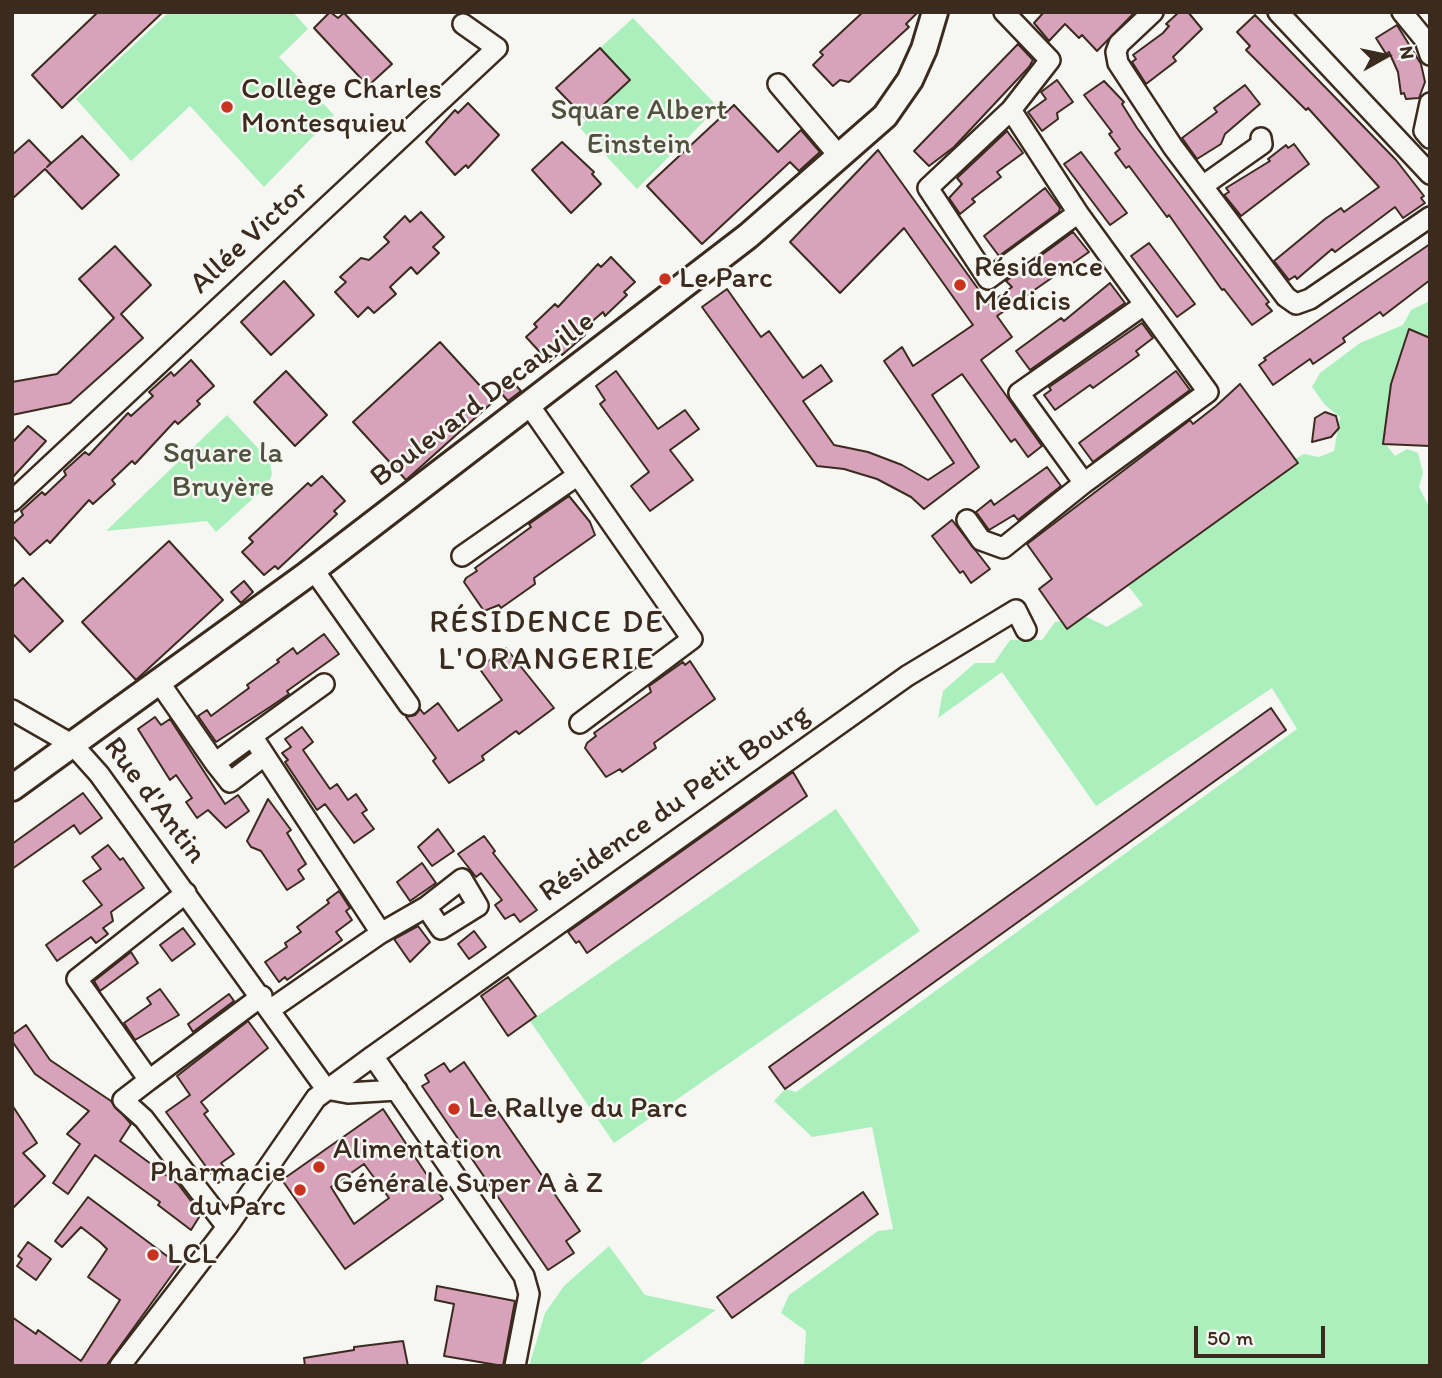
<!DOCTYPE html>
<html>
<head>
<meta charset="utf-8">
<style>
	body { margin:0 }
	#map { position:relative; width:1442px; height:1378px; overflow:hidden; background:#f6f6f2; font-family:Itim,sans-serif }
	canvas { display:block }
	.frame { position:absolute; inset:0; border:14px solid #3b2a1e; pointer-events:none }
	.north { position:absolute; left:1351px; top:21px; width:70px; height:70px; -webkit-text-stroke:5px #f6f6f2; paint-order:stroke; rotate:81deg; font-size:19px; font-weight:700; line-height:28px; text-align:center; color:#3b2a1e }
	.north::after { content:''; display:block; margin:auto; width:24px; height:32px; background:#3b2a1e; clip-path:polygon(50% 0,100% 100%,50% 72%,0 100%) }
	.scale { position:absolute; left:1194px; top:1326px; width:131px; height:32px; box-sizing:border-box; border:4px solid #3b2a1e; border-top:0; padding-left:9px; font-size:21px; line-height:24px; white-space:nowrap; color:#3b2a1e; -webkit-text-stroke:5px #f6f6f2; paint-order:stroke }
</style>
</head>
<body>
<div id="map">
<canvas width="1442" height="1378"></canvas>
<div class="frame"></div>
<div class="north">N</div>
<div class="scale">50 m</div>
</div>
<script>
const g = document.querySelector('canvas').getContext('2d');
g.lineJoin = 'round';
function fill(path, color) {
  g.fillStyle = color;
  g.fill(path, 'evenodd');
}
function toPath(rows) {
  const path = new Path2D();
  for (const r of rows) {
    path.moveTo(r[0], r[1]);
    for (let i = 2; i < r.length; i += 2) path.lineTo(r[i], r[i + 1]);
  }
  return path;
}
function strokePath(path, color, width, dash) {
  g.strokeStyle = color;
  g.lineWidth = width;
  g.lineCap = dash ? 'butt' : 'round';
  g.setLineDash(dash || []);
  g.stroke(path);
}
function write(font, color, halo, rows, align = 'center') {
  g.font = font + ' Itim,sans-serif';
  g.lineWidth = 5;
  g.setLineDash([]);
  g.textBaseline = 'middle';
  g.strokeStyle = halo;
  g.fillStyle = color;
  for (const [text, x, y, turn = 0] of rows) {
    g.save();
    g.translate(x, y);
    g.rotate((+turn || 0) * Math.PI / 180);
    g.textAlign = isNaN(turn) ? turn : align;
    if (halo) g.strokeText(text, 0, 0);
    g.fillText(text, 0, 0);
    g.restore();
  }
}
fill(toPath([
	[169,12,293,12,308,29,279,57,334,115,264,187,190,106,131,161,76,99],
	[633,18,718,107,637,189,579,127,630,81,600,48],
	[1430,301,1430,345,1403,348,1388,403,1384,442,1395,456,1407,449,1418,453,1423,473,1419,487,1430,509,1430,1366,804,1366,806,1331,781,1313,789,1295,878,1231,893,1229,872,1127,812,1137,774,1101,785,1089,796,1092,1297,729,1272,688,1096,806,1002,672,938,718,943,691,975,663,994,663,1010,640,1042,640,1055,622,1087,617,1107,627,1143,605,1128,586,1135,560,1235,493,1304,454,1319,457,1334,451,1340,417,1325,405,1312,387,1320,373,1360,343,1403,325,1411,310],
	[227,415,270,461,272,474,267,486,216,532,207,521,106,531],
	[836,809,920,931,614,1143,530,1021],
	[609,1246,645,1295,716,1310,637,1366,529,1366,545,1313,564,1286]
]), '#abf0bc');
const building = toPath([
	[98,12,163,12,62,108,32,75,98,12],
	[330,12,338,18,344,13,392,64,368,86,314,28,330,12],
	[863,12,918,12,906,24,909,27,849,82,840,80,833,86,813,65,823,55,820,52,863,12],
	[1044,12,1135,12,1097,51,1082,35,1079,38,1065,24,1049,41,1034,23,1044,12],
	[1179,12,1188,12,1202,29,1173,57,1176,61,1146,84,1132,62,1136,59,1133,55,1163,33,1169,26,1166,24,1179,12],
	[1255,15,1396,160,1424,196,1421,198,1425,203,1403,218,1395,207,1335,252,1332,249,1297,279,1295,276,1289,280,1274,261,1325,219,1341,208,1344,212,1379,187,1308,108,1306,110,1246,50,1250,46,1237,32,1255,15],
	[1397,25,1421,64,1425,82,1419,98,1406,99,1404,93,1401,94,1398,72,1389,52,1386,54,1376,38,1397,25],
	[1018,44,1033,60,1029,67,954,147,929,166,914,151,1018,44],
	[600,48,630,80,587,120,556,88,600,48],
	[1057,80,1073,102,1057,113,1058,119,1042,131,1028,112,1046,99,1041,92,1057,80],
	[1104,81,1124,102,1122,104,1137,128,1269,302,1266,304,1272,311,1252,325,1224,289,1222,290,1169,215,1167,217,1129,166,1126,168,1115,153,1120,149,1109,134,1112,132,1084,95,1104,81],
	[1245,85,1260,104,1225,134,1221,144,1197,159,1182,138,1217,112,1214,108,1245,85],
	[468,103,499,135,468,168,466,165,455,175,426,142,455,110,458,113,468,103],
	[734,105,778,152,801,130,820,152,799,171,790,162,702,244,647,186,734,105],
	[1007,131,1023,153,997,172,1001,177,972,199,975,202,960,214,949,198,962,184,957,178,1007,131],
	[82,136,119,175,82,209,45,169,12,199,12,155,29,140,51,163,47,167,82,136],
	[562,142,594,172,592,174,601,184,571,213,532,170,562,142],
	[1294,144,1309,164,1241,216,1224,195,1229,192,1226,188,1270,161,1268,159,1286,145,1288,148,1294,144],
	[878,150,989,304,1012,287,1006,281,1073,232,1089,252,997,316,1012,337,981,360,1042,446,1028,457,1015,439,1011,442,962,374,932,395,979,467,924,509,911,497,877,479,844,469,817,466,702,307,727,289,761,337,769,331,803,378,821,365,832,381,803,401,834,445,868,452,902,465,928,480,954,463,884,361,902,347,913,366,973,325,904,228,840,293,790,242,878,150],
	[1081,152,1127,213,1110,225,1064,164,1081,152],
	[1045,188,1060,208,1059,212,999,256,984,236,1045,188],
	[421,212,444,237,433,247,439,253,417,274,411,267,390,287,396,294,374,313,368,307,358,317,335,292,346,282,340,277,361,258,369,260,389,242,384,237,405,216,410,222,421,212],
	[1149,243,1195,304,1177,317,1131,256,1149,243],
	[1430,244,1430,280,1383,316,1380,312,1343,338,1345,342,1313,364,1310,359,1273,385,1259,365,1266,360,1264,358,1430,244],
	[115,246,151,285,121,314,143,338,70,403,12,415,12,382,57,374,114,318,79,279,115,246],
	[611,257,635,282,624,292,627,295,605,316,603,312,581,331,585,335,562,355,560,352,549,362,526,337,537,327,534,324,555,304,558,307,598,264,601,267,611,257],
	[284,281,314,315,271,355,241,322,284,281],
	[1110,283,1125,303,1030,370,1016,351,1061,318,1064,321,1110,283],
	[1142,323,1153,338,1136,351,1139,355,1093,388,1090,385,1055,410,1044,395,1051,390,1049,387,1142,323],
	[1409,329,1430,338,1430,446,1383,444,1391,384,1409,329],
	[440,342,494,401,406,480,353,422,440,342],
	[191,360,214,386,197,401,200,404,178,424,175,421,135,464,132,461,112,480,115,484,93,504,89,500,50,543,47,540,30,555,12,535,12,525,23,515,21,511,42,492,45,495,66,475,64,471,85,452,89,455,128,413,131,416,153,396,149,392,171,372,174,376,191,360],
	[286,371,327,415,295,446,254,402,286,371],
	[616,371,658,429,685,410,699,429,670,450,693,480,650,511,631,486,649,472,600,404,605,400,596,386,616,371],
	[1176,371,1190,390,1093,462,1079,443,1176,371],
	[513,382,521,391,508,401,501,393,513,382],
	[1240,384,1298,463,1067,629,1039,589,1052,579,1027,544,1190,420,1193,424,1216,406,1240,384],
	[1325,412,1336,416,1339,428,1331,437,1312,442,1315,418,1325,412],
	[28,426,46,441,12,478,12,443,28,426],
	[1047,467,1061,486,1018,520,1014,515,989,530,976,512,991,500,994,505,1047,467],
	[322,476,345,501,334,511,337,514,278,569,275,566,264,575,242,552,253,542,249,538,308,483,311,486,322,476],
	[569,496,590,522,595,535,534,578,535,584,501,608,499,605,484,611,464,582,466,578,477,571,475,568,531,527,529,524,569,496],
	[952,520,990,569,971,583,963,571,960,573,932,536,952,520],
	[169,541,223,600,136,680,82,622,169,541],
	[23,578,63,621,30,652,12,633,12,588,23,578],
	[244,581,253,592,241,603,231,592,244,581],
	[324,634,339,654,287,691,289,694,270,707,216,742,198,716,207,710,211,716,249,688,247,685,279,662,277,660,293,648,297,654,324,634],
	[506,648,554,708,519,734,516,731,482,756,484,760,449,783,433,761,436,758,406,717,415,715,420,709,424,714,438,703,458,731,502,700,479,668,506,648],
	[690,661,715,699,654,743,656,748,622,772,620,769,606,777,585,748,587,743,596,736,594,733,651,692,649,686,683,662,685,665,690,661],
	[1271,708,1286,730,785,1089,769,1067,1271,708],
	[155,717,161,725,170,719,225,804,238,795,249,811,226,828,208,810,197,818,186,802,192,798,176,775,170,780,138,729,155,717],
	[302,727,313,742,303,750,330,789,337,784,348,800,356,794,367,810,362,813,374,829,354,843,325,804,317,810,285,762,288,760,282,753,291,747,285,739,302,727],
	[793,772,807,796,587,953,579,941,576,943,568,932,793,772],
	[83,793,102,818,80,834,74,825,12,869,12,844,83,793],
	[268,799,291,830,287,833,306,864,298,870,304,879,287,890,261,851,251,847,247,841,268,799],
	[438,829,454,851,432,866,418,847,438,829],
	[484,836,495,851,493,853,537,910,520,922,514,914,505,919,495,905,502,900,481,873,476,877,458,854,484,836],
	[108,845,120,860,123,858,144,888,111,912,113,921,103,928,108,934,96,943,91,937,57,961,46,945,102,905,83,881,101,869,92,857,108,845],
	[422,863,436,883,410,901,397,882,422,863],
	[339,891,350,908,346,911,352,920,336,932,342,940,287,980,285,977,279,982,265,962,287,947,285,943,301,932,297,927,329,903,327,900,339,891],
	[418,926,430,942,410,962,394,939,418,926],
	[183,928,195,944,172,961,160,945,183,928],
	[474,931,486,947,469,959,458,944,474,931],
	[131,952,138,963,100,991,94,981,131,952],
	[508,977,536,1016,508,1036,481,996,508,977],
	[160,989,179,1015,135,1040,124,1023,151,1004,147,998,160,989],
	[229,994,234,1001,193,1032,188,1024,229,994],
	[248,1021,268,1048,201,1102,208,1111,204,1114,234,1154,221,1163,230,1175,218,1183,166,1112,190,1095,177,1076,248,1021],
	[26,1025,50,1060,111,1101,131,1124,120,1141,178,1184,201,1214,191,1230,158,1205,160,1202,95,1155,68,1194,53,1183,80,1144,67,1134,89,1111,35,1074,12,1041,12,1035,26,1025],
	[464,1062,580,1231,566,1241,574,1253,548,1270,422,1086,429,1082,425,1075,444,1063,450,1072,464,1062],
	[12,1105,37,1143,23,1153,45,1176,12,1209,12,1105],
	[383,1109,443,1199,345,1269,282,1180,383,1109],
	[364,1164,389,1198,354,1224,331,1187,364,1164],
	[863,1192,878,1214,732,1318,717,1297,863,1192],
	[88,1197,179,1265,106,1366,12,1366,12,1317,36,1334,38,1330,81,1361,120,1300,88,1277,107,1249,100,1242,81,1227,62,1247,55,1241,88,1197],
	[28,1242,51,1259,36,1280,17,1266,22,1259,18,1256,28,1242],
	[437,1286,515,1301,503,1366,444,1356,454,1304,435,1300,437,1286],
	[403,1341,408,1366,305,1366,304,1358,354,1350,354,1347,403,1341]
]);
fill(building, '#d7a2ba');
strokePath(building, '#3b2a1e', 2);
const minor = toPath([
	[1004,12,1050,60,1011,110,928,188,988,279,1078,213,1011,110],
	[1153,12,1119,44,1116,52,1118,63,1173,147,1286,297,1296,304,1310,299,1430,217],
	[1278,12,1430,174],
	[1402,12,1425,40,1430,55],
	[778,84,840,157],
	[1430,103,1424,131,1430,138],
	[1204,185,1262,144,1261,138],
	[1078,213,1208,392,1084,483,1019,393,1144,305],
	[529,405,692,639,580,723],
	[12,501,497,48,463,24],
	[967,520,981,540,1003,548,1084,483],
	[462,556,578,475],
	[313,569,409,705],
	[159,682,215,763],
	[12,710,73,745,99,774,326,1089],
	[252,736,324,684],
	[264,756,230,782,215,763,252,736,381,933],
	[186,893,77,979,149,1080,262,996],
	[271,1009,381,933,426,907,462,879,478,906,441,929,426,907],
	[373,1056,907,676,1016,610,1026,630],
	[149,1080,123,1100,144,1119,227,1227],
	[326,1089,348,1093,397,1090],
	[120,1366,227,1227,316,1098,373,1056,524,1276,529,1294,515,1366]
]);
const tertiary = toPath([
	[12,788,305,576,748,236,885,116,910,80,924,49,935,12]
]);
strokePath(minor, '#3b2a1e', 24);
strokePath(tertiary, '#3b2a1e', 30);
strokePath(minor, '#f6f6f2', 19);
strokePath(tertiary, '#f6f6f2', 24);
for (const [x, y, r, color] of [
	[227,107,7,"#c8321e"],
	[665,279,7,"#c8321e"],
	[960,285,7,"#c8321e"],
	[454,1109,7,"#c8321e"],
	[319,1167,7,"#c8321e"],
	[300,1190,7,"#c8321e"],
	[153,1255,7,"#c8321e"]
]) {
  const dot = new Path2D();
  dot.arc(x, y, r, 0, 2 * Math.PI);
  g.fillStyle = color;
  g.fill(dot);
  strokePath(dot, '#f6f6f2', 2.5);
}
write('30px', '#3b2a1e', '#f6f6f2', [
	["Collège Charles",241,90],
	["Montesquieu",241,124],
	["Résidence",974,268],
	["Médicis",974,302],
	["Le Parc",679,279],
	["Le Rallye du Parc",468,1109],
	["Alimentation",333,1150],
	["Générale Super A à Z",333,1184],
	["Pharmacie",286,1173,"right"],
	["du Parc",286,1207,"right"],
	["LCL",167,1255]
], 'left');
write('30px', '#51523e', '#f6f6f2', [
	["Square Albert",639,111],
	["Einstein",639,145],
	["Square la",223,454],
	["Bruyère",223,488]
]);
write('30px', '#3b2a1e', '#f6f6f2', [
	["Allée Victor",250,238,-43],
	["Boulevard Decauville",483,400,-37],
	["Rue d'Antin",154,801,53],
	["Résidence du Petit Bourg",675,804,-35]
]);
g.letterSpacing = '2px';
write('32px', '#3b2a1e', '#f6f6f2', [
	["RÉSIDENCE DE",547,624],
	["L'ORANGERIE",547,661]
]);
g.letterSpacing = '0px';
</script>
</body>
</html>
